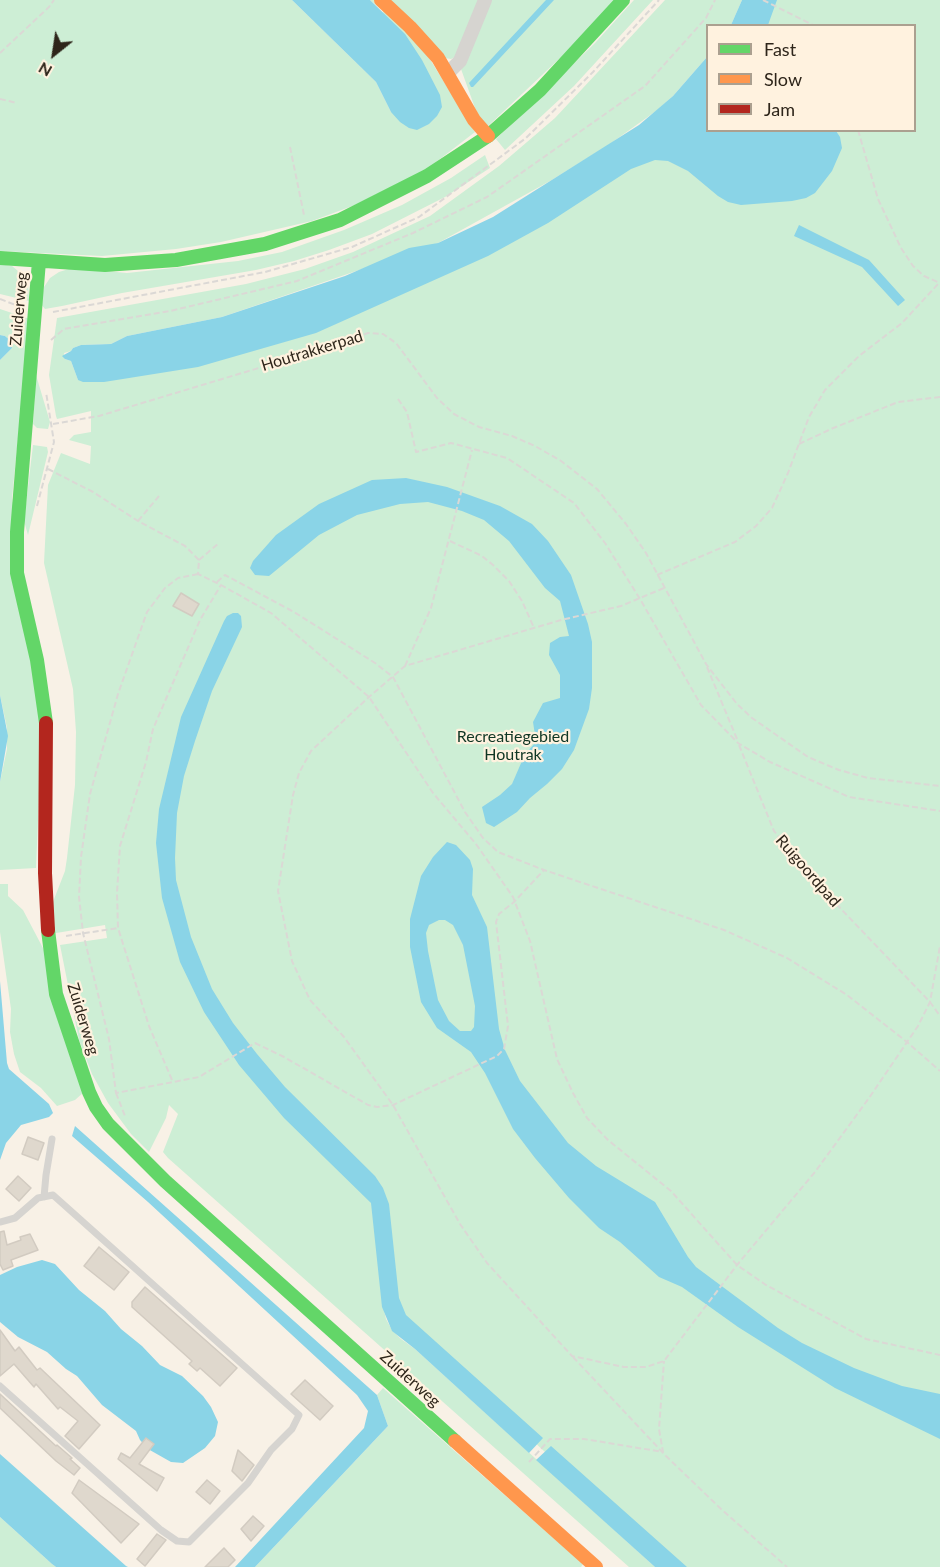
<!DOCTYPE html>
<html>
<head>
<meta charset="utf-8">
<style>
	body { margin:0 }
	#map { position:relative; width:940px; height:1567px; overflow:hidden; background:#f8f1e6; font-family:Lato,sans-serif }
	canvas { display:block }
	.legend { position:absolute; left:706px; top:24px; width:210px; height:108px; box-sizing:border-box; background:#fff2df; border:2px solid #aba090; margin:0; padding:8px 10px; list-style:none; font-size:18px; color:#2e251a }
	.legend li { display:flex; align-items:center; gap:12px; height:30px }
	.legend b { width:30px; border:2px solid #aba090 }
	.north { position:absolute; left:24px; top:24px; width:60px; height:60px; -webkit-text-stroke:4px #fff2df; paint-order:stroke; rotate:210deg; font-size:16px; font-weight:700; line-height:24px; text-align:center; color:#2e251a }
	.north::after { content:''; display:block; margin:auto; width:21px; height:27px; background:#2e251a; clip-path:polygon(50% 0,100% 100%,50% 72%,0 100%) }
</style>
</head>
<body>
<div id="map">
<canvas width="940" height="1567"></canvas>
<ul class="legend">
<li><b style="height:8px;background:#63d668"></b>Fast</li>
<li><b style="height:8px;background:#ff974d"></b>Slow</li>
<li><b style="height:8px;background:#b3261e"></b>Jam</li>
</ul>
<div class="north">N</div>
</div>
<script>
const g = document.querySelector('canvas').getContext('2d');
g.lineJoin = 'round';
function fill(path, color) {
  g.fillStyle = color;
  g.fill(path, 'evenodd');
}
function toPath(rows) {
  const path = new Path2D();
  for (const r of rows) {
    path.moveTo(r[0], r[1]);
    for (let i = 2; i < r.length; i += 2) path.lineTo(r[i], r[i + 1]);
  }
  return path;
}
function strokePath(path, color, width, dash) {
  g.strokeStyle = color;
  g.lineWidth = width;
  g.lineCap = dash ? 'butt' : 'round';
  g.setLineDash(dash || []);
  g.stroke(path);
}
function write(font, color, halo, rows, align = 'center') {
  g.font = font + ' Lato,sans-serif';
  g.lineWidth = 4.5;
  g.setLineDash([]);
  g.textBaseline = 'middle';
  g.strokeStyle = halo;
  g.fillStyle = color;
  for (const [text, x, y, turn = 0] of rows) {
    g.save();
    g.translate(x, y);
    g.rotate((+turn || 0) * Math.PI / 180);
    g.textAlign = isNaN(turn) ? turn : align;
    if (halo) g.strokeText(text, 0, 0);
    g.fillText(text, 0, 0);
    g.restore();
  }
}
fill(toPath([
	[0,0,292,0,376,82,391,112,383,11,370,0,376,0,418,40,475,132,427,169,355,205,312,221,221,242,176,249,102,256,0,251],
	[388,0,482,0,457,56,451,59,445,58],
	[491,0,615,0,578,41,486,128,475,108,461,69],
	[634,0,653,0,574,86,505,150,496,139,595,43],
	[665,0,742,0,731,25,708,26,707,57,673,96,656,111,607,146,550,181,438,243,222,317,127,336,111,344,81,345,73,348,71,351,64,353,65,359,71,361,78,380,389,284,708,130,914,130,914,26,737,25,752,0,940,0,940,1567,670,1567,382,1302,386,1319,392,1330,401,1339,415,1349,655,1567,629,1567,168,1158,163,1152,178,1114,169,1105,166,1118,149,1152,131,1134,108,1103,92,1074,79,1040,60,945,107,938,105,925,50,934,51,907,65,871,67,858,75,785,76,732,73,689,44,563,48,485,61,453,90,464,91,446,69,440,74,435,91,432,91,411,57,419,56,416,49,375,57,318,246,284,305,269,353,252,430,216,499,166,555,118],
	[485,155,490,168,445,197,372,234,329,250,294,261,256,270,122,293,62,306,45,309,40,303,44,287,50,278,59,272,72,268,127,273,238,261,282,252,344,230,402,205,451,178],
	[0,264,12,266,24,276,28,284,29,301,0,294],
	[0,309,30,319,12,498,42,724,36,868,0,870,0,782,7,749,7,728,0,695,0,360,12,348,12,342,5,336,0,335],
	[36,375,50,422,48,429,37,428,33,424],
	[33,445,47,447,48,452,28,535,24,521],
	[0,884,8,884,8,896,23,910,44,950,84,1092,75,1100,57,1106,41,1088,20,1072,14,1054,10,1032,11,1009,0,932],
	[383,1388,583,1564,581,1567,255,1567,388,1426,377,1395],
	[0,1517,52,1564,56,1567,0,1567]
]), '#cdeed5');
fill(toPath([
	[292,0,370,0,405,34,422,60,440,95,442,107,437,116,429,124,417,130,409,128,400,122,391,112,376,82],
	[546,0,554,0,473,87,471,87,469,83],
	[742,0,777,0,768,25,731,25],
	[707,57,708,130,836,131,840,137,842,148,832,171,815,193,806,198,792,201,741,205,728,202,718,196,688,171,668,161,655,160,631,169,548,223,488,256,316,333,198,367,104,382,83,382,78,380,71,361,65,359,62,356,71,351,73,348,81,345,111,344,127,336,222,317,345,276,409,248,438,243,493,217,639,125,673,96],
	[799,225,869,260,905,300,898,306,862,267,794,236],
	[0,335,5,336,12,342,12,348,0,360],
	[406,478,447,487,500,506,532,524,548,541,571,575,588,624,592,642,592,688,589,709,574,750,562,769,547,784,530,798,517,812,494,827,486,823,482,807,500,795,512,784,525,754,536,742,533,722,543,703,560,698,560,675,549,655,550,643,560,637,569,636,560,601,545,588,509,541,484,520,462,511,428,502,400,504,357,515,319,535,269,576,255,575,250,568,253,561,276,535,319,504,372,480],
	[233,613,238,613,241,616,242,627,212,691,195,741,184,776,177,813,175,858,176,880,191,937,212,989,233,1023,257,1054,285,1087,375,1176,383,1188,389,1204,399,1298,406,1315,543,1438,529,1453,415,1349,392,1331,382,1307,371,1203,284,1118,239,1065,204,1012,180,962,162,898,156,843,159,809,181,717,224,621,227,616],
	[0,695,8,736,0,782],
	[447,842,456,845,470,860,473,869,472,895,487,927,499,1029,505,1050,520,1081,568,1143,596,1166,655,1202,688,1257,696,1267,778,1328,802,1343,854,1368,902,1386,940,1394,940,1439,835,1388,738,1327,682,1287,659,1277,620,1242,599,1228,569,1198,535,1158,513,1129,485,1073,471,1052,437,1028,421,1002,410,947,410,919,421,876,433,857],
	[439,920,445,920,453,925,463,945,475,1006,474,1027,471,1031,460,1031,449,1021,438,1000,428,951,426,933,429,925],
	[0,981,7,1063,9,1069,49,1104,53,1113,49,1117,21,1125,6,1143,0,1160],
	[75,1126,377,1395,388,1426,255,1567,235,1567,364,1428,368,1411,357,1395,148,1202,72,1136],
	[42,1260,55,1264,79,1290,105,1311,121,1329,142,1346,160,1365,182,1376,203,1396,211,1407,218,1422,215,1436,205,1448,183,1463,171,1462,148,1449,140,1440,136,1431,102,1405,77,1376,66,1369,47,1352,18,1337,0,1322,0,1275,17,1267],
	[551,1446,687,1567,655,1567,536,1460],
	[0,1454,126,1566,128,1567,56,1567,52,1564,0,1517]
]), '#8ad4e7');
const building = toPath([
	[181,593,199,604,192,616,173,606,181,593],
	[28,1137,44,1143,38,1160,22,1154,28,1137],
	[18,1176,31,1188,19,1201,6,1189,18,1176],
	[4,1231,7,1245,21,1240,20,1237,30,1234,38,1250,11,1260,13,1266,3,1270,0,1264,0,1232,4,1231],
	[99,1247,129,1272,114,1290,84,1266,99,1247],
	[145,1287,237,1368,220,1386,200,1368,197,1371,189,1364,192,1361,132,1307,132,1302,145,1287],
	[0,1330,15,1351,19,1347,37,1370,40,1368,100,1425,79,1449,65,1436,78,1421,60,1407,58,1409,36,1384,34,1387,14,1364,0,1376,0,1330],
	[305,1380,333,1406,320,1420,291,1394,305,1380],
	[0,1394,56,1446,57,1445,72,1458,70,1459,80,1468,74,1475,56,1461,0,1408,0,1394],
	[146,1438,154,1444,139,1464,164,1478,157,1491,118,1459,121,1453,130,1458,146,1438],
	[238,1450,254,1465,242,1481,232,1471,238,1450],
	[79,1480,139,1524,121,1543,72,1493,79,1480],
	[207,1480,220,1491,210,1504,196,1492,207,1480],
	[253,1516,264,1526,251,1541,241,1529,253,1516],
	[157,1534,166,1540,145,1566,137,1559,157,1534],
	[224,1548,235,1560,228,1567,205,1567,224,1548]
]);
fill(building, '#dfd8cd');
strokePath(building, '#d2cbc1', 1.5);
strokePath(toPath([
	[763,0,815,26],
	[0,53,49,7,54,0],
	[0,99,17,103],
	[858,130,878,199,901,248,913,266,924,276,940,283],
	[290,147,304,215],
	[0,299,18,306],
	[53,312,265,272,352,247,419,217,526,138,593,72,659,0],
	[51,340,64,329,170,311,297,281,413,233,487,197,645,86,706,18,715,0],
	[398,399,407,412,416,452,451,443,507,458,574,503,605,543,640,599,701,705,738,743,770,762,849,797,940,811],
	[53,424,99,416,332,346,368,333,383,334,396,343,437,398,454,414,479,427,512,436,535,446,561,461,597,489,626,524,646,553,706,664,737,704,752,718,808,757,839,770,868,778,940,786],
	[799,444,831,429,898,402,940,397],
	[48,469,93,492,138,521,185,546,199,560,198,574,221,585,271,613,369,697,433,793,476,844,513,897,530,941,557,1059,573,1093,587,1118,608,1140,671,1191,737,1265,766,1285,866,1339,940,1355],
	[37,506,54,442,46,392],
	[138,521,159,496],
	[450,541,482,556,493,565,509,581,522,601,534,628],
	[199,560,219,543],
	[198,574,178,578,165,588,147,612,118,694,90,794,81,857,79,897,83,933,109,1039,116,1093,199,1077,255,1043,284,1057,368,1105,377,1107,393,1105,497,1056,504,1049,508,1026,496,922,499,914,514,902,544,870],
	[657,575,735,542,756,526,772,508,788,473,809,417,825,390,859,356,902,323,939,283],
	[217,582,225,575,294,612,375,663,393,677,465,812,483,838,498,852,544,870,724,930,787,958,847,995,907,1042,940,1071],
	[664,588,621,606,561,620,405,666,369,697,311,751,299,773,293,795,278,891,292,961,310,1000,344,1037,393,1105,460,1224,487,1263,572,1356,624,1367,646,1367,664,1361,737,1265,815,1172,869,1098,918,1026,930,1002,940,946],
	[405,666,431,608,472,450],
	[707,667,737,739],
	[739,745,774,831,821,888,930,1002,940,1016],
	[66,936,118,928],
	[172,1080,149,1026,118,928,117,893,120,846,146,762,153,729,200,620,221,585],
	[116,1093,125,1116],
	[573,1357,666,1456,721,1509,787,1567],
	[529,1462,550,1439,584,1439,663,1452,659,1429,664,1361]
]), '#dbd8d5', 2, [6, 3]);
strokePath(toPath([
	[44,1197,46,1175,52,1139],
	[0,1222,15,1218,38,1198,53,1195,299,1415,292,1429,271,1450,248,1483,189,1542,177,1541,161,1530,0,1386]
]), '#d6d4d0', 7);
strokePath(toPath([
	[448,73,460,61,485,0]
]), '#d6d4d0', 14);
strokePath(toPath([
	[0,258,105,265,176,260,265,244,340,220,427,176,488,136,540,90,623,0],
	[39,261,17,532,17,573,37,660,46,723],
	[48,930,56,994,89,1092,96,1107,108,1124,165,1181,455,1441]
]), '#63d668', 14);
strokePath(toPath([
	[381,0,410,27,438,58,474,120,488,136],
	[455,1441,596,1567]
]), '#ff974d', 14);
strokePath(toPath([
	[46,723,45,873,48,930]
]), '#b3261e', 14);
write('16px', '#2e251a', '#fff2df', [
	["Zuiderweg",19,309,-85],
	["Houtrakkerpad",312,351,-17],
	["Ruigoordpad",808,871,49],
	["Zuiderweg",83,1019,73],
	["Zuiderweg",410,1379,42]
]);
write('16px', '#0f3624', '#fff2df', [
	["Recreatiegebied",513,737],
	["Houtrak",513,755]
]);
</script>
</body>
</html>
